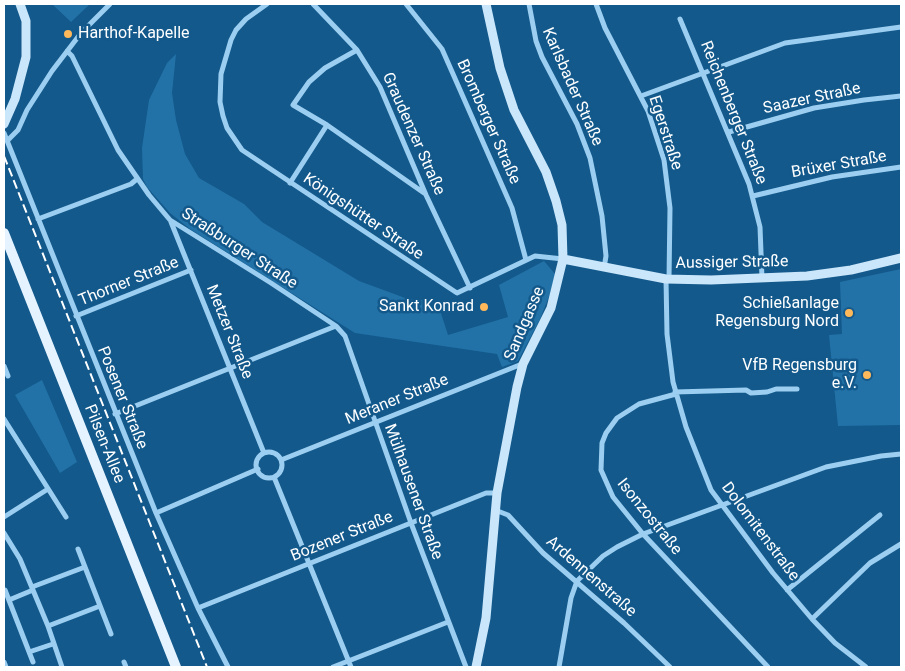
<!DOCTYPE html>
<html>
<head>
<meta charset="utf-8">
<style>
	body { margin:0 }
	#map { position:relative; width:905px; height:671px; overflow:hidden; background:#13598b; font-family:Roboto,sans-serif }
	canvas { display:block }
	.frame { position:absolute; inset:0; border:5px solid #fff; pointer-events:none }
</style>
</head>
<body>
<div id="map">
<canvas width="905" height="671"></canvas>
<div class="frame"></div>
</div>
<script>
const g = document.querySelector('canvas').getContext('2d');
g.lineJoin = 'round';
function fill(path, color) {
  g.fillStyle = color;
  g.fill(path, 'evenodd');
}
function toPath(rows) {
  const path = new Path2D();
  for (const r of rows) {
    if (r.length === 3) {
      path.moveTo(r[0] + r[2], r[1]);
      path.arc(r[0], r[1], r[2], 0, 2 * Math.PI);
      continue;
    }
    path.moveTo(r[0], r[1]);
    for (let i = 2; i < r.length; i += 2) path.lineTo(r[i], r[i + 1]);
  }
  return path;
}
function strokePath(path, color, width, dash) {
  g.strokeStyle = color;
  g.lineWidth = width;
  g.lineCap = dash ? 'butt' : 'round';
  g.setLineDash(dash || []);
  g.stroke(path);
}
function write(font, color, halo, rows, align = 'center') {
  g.font = font + ' Roboto,sans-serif';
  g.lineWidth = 5;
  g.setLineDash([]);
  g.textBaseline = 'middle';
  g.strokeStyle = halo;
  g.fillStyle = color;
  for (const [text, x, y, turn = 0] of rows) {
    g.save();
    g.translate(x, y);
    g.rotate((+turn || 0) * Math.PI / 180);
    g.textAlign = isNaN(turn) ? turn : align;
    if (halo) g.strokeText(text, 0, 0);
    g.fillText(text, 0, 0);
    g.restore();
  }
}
fill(toPath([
	[52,4,90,4,71,22],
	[176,54,172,93,176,120,185,154,199,178,244,204,262,222,359,281,408,299,437,301,448,335,508,317,499,285,544,261,555,274,550,294,540,319,518,361,502,367,497,354,355,333,190,229,170,213,147,187,143,179,142,148,149,100,167,63],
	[901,269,901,425,838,426,829,335,842,334,840,282],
	[42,380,77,462,60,473,15,395]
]), '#2272a8');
strokePath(toPath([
	[267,4,246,19,236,30,231,40,221,74,220,102,223,116,227,128,242,150,457,293,535,256,563,259],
	[313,4,357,50,380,87,426,195,470,288],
	[406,4,442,49,512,208,526,260],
	[529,4,536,41,542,57,577,124,590,158,602,216,606,256,604,268],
	[596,4,605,28,648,111,664,160,670,208,669,279],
	[680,19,749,184,760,227,762,278],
	[357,50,325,68,309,82,293,105,327,125,424,193],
	[67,51,72,56,118,150,149,195,170,220,271,283,336,326,345,336,411,523,466,667],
	[641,96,785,43,901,27],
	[729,132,814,108,864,100,901,96],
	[4,133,156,513,198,608,228,667],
	[7,141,18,130,27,110,52,71,81,33,110,4],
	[290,183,327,125],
	[753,196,832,177,901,167],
	[38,219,131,184,137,179],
	[171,222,264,453],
	[666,279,667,334,673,382,686,427,711,490,773,573,812,619,835,643,866,667],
	[76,316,191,270],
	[4,366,8,376],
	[675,392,746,390,751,393,767,392,776,389,797,389],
	[676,394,639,404,617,418,606,433,602,443,601,470,613,497,643,534,768,667],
	[115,414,336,326],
	[4,419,66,517],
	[269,465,13],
	[281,460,522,364],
	[274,477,351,667],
	[495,510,508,515,543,553,624,623,670,667],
	[156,513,258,469],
	[4,517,48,489],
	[4,533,20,559,48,626,62,667],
	[78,549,111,634],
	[32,587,85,567],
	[5,590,33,662],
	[787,590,880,515],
	[9,600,33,590],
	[198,608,486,493,497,493],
	[812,619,870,563,901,544],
	[48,626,100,606],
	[29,652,53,644],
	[4,662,6,667],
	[124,662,126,667],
	[333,667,448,622],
	[559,667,571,598,577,581,603,556,617,547,643,534,826,467,881,456,901,454]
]), '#9bcef0', 5);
strokePath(toPath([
	[4,124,15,99,26,57,26,21,20,4],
	[563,259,666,279,711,280,807,276,851,270,901,258],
	[476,667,486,618,497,493,517,387,523,364,551,308,563,259,562,225,556,201,546,172,514,110,500,68,486,4]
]), '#c9e6fb', 9);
strokePath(toPath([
	[4,233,176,667]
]), '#e4f3ff', 10);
strokePath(toPath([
	[4,156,207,667]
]), '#fff', 2, [9, 4]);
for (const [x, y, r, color] of [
	[68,34,5,"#ffb85a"],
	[484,307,5,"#ffb85a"],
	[849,313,5,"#ffb85a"],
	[867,375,5,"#ffb85a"]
]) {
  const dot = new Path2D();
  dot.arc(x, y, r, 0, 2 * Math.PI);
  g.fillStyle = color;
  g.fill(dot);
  strokePath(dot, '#13598b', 2);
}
write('16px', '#fff', '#13598b', [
	["Harthof-Kapelle",78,34,"left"],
	["Schießanlage",839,304],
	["Regensburg Nord",839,322],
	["Sankt Konrad",474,307],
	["VfB Regensburg",857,366],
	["e.V.",857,384]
], 'right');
write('16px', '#fff', '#13598b', [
	["Karlsbader Straße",572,87,66],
	["Saazer Straße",812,99,-12],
	["Reichenberger Straße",733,113,68],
	["Bromberger Straße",488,122,66],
	["Egerstraße",665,133,72],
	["Graudenzer Straße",413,134,66],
	["Brüxer Straße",839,165,-10],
	["Königshütter Straße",363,217,34],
	["Straßburger Straße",239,249,33],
	["Aussiger Straße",732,263,-1],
	["Thorner Straße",129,282,-22],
	["Sandgasse",525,324,-67],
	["Metzer Straße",229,332,68],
	["Posener Straße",122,398,68],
	["Meraner Straße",397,400,-22],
	["Pilsen-Allee",104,444,68],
	["Mülhausener Straße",413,492,70],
	["Isonzostraße",649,517,51],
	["Dolomitenstraße",760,532,53],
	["Bozener Straße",342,537,-22],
	["Ardennenstraße",591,577,41]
]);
</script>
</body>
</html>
